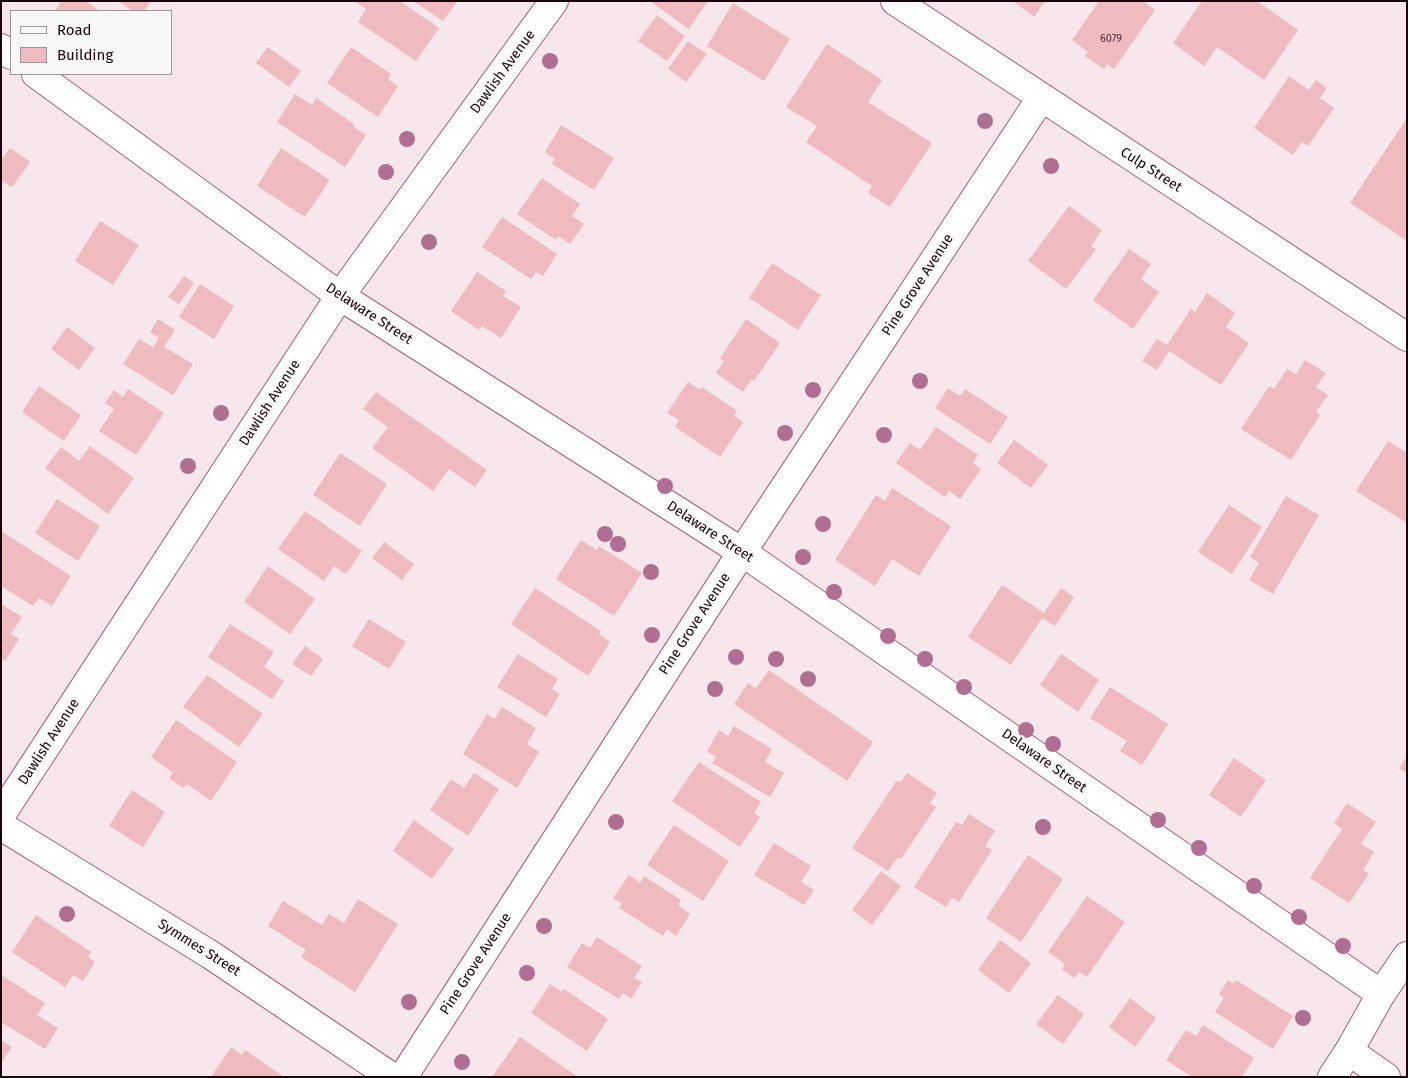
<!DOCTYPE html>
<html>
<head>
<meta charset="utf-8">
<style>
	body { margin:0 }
	#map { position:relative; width:1408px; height:1078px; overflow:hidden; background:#f7e6ec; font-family:"Fira Sans",sans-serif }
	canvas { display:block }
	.frame { position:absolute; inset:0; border:2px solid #1b030e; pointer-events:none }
	.legend { position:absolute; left:10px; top:10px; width:162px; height:65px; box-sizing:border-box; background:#f8f8f8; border:1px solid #a0969a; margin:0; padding:6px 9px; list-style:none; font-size:15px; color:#1b030e }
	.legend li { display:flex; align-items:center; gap:10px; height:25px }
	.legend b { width:25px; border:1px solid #a0969a }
</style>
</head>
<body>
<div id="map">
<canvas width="1408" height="1078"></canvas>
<div class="frame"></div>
<ul class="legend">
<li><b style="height:6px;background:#fff"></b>Road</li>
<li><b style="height:14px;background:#f0bbbf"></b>Building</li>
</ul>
</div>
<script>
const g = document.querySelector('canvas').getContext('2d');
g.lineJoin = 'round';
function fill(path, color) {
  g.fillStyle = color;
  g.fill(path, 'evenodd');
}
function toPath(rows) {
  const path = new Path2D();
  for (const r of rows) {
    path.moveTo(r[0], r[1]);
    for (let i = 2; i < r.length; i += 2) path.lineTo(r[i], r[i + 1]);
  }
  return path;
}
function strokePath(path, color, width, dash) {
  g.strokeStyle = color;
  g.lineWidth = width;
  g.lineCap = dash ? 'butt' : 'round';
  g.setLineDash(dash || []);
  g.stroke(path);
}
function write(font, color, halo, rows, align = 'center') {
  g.font = font + ' "Fira Sans",sans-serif';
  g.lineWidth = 4.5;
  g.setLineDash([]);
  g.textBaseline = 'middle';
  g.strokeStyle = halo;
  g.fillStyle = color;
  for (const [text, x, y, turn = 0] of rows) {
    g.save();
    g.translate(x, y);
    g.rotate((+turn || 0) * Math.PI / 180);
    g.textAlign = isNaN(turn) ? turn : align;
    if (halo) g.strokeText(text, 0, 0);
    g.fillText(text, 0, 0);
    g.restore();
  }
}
fill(toPath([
	[62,1,86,1,100,11,55,11],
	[118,1,151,1,144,11,133,11],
	[355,1,400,1,439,28,416,61,358,22,366,9],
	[413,1,454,1,456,3,443,21],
	[650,1,708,1,689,29],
	[1013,1,1045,1,1034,17],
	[1099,1,1143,1,1155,10,1114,69,1107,64,1104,69,1085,56,1088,52,1072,40],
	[1202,1,1257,1,1298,30,1264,80,1217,47,1204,66,1173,43],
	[733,3,790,39,764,81,707,46],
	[657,15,685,36,667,61,638,41],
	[688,41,707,54,686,82,668,69],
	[827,44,882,80,868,102,932,143,890,207,868,193,872,186,806,142,817,126,786,107],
	[268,47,301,71,289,87,256,63],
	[351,47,391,74,388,79,398,86,378,117,327,83],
	[1289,76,1309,90,1316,80,1327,88,1320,98,1334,108,1308,146,1302,142,1293,155,1254,128],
	[295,94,312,105,316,98,354,124,353,126,366,135,345,167,277,122],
	[1407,118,1407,241,1350,203],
	[561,125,614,158,594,190,552,164,555,159,545,152],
	[10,148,30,162,12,187,1,180,1,157,3,158],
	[281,148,330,180,305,217,257,186],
	[542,178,580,204,572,216,584,224,570,244,558,236,556,240,517,214],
	[1069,206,1102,230,1091,246,1096,249,1066,289,1028,261],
	[502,217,557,254,543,276,536,272,531,279,482,247],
	[100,221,139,245,113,285,75,261],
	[1129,249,1151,264,1141,279,1159,292,1133,329,1093,300],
	[772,263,821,295,798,330,749,298],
	[477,272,506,291,503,296,521,307,501,338,482,326,479,330,451,311],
	[184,276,194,283,179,304,168,297],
	[200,284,234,306,214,339,179,317],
	[1207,293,1235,313,1226,327,1249,343,1221,385,1169,351,1157,370,1142,361,1157,339,1167,345,1191,309,1195,312],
	[158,319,175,330,164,347,193,364,173,395,123,364,139,339,153,347,159,338,150,332],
	[746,319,780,343,754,381,752,379,743,392,716,373,724,361,720,358],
	[67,327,95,348,79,370,51,349],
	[1305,360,1326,373,1316,387,1328,395,1316,412,1320,415,1291,460,1241,429,1269,386,1274,389,1287,369,1296,374],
	[688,382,700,390,702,387,737,411,734,416,743,422,720,457,675,427,679,420,667,413],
	[39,386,81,415,64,441,22,412],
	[948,388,960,396,965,389,1008,417,990,444,935,408],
	[128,389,164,413,136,455,99,431,114,409,105,403,114,390,123,397],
	[376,392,487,470,475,487,449,469,433,491,372,448,388,427,363,409],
	[936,427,978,455,973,463,981,469,960,499,949,491,945,497,896,463,910,443,920,450],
	[1014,440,1048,465,1031,488,997,463],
	[1388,441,1407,453,1407,523,1356,491],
	[90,446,134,478,108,514,45,468,61,447,79,461],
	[340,453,387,484,360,526,313,495],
	[892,488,951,526,919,576,892,559,875,586,835,560,876,495,885,501],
	[1286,496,1319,515,1273,594,1249,580,1259,563,1250,557],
	[57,499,100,526,78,561,35,533],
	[1229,505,1262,527,1232,574,1198,552],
	[305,511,362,551,346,574,334,566,324,581,278,549],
	[1,531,71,576,52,606,39,598,33,606,1,586],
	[581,540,597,550,599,546,642,573,614,616,556,579],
	[384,542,414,564,402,580,372,558],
	[268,566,315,599,290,634,244,602],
	[1002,585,1044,613,1061,588,1074,597,1055,626,1042,618,1011,665,968,637],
	[535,588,601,631,599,634,610,642,588,676,511,624],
	[1,604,22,617,11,634,19,639,5,661,1,658],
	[369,619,406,642,389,669,352,646],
	[230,624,274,652,264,667,284,681,272,699,208,657],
	[305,646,323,659,311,676,292,664],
	[518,654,558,679,552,689,560,694,546,717,497,687],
	[1061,654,1099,680,1078,712,1040,685],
	[769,670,873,742,847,781,734,704,748,683,756,688],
	[207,675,263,714,239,747,183,707],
	[1110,687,1168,724,1142,765,1120,751,1127,741,1090,718],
	[502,707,536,728,527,744,539,752,517,788,463,754,487,714,494,719],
	[176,720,237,762,211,801,187,784,183,788,169,778,173,773,151,757],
	[734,726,772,749,765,762,784,773,770,797,712,763,716,757,707,751,719,730,728,736],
	[1407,756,1407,773,1399,768],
	[1234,758,1266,780,1241,817,1209,795],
	[699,762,761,802,754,813,760,817,740,847,672,801],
	[474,773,499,789,468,836,430,810,451,779,464,788],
	[907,773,937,793,930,803,936,807,901,859,898,857,888,871,852,848,897,780,901,782],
	[132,790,165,812,143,847,109,826],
	[1347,803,1376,822,1361,844,1374,852,1363,870,1369,874,1349,903,1310,878,1342,829,1334,823],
	[969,814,995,831,985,846,992,850,959,902,952,898,946,907,914,887,956,822,962,825],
	[414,820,454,849,432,879,393,851],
	[674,825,729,861,703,901,647,865],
	[774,843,811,866,801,882,814,890,804,905,754,875],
	[1028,855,1063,879,1021,942,986,918],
	[881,871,901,886,872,925,852,910],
	[629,875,640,883,644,876,681,900,678,905,690,914,676,936,667,929,663,936,619,908,622,904,613,898],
	[1087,896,1125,922,1087,977,1079,972,1074,978,1062,969,1065,964,1048,952],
	[358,899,398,924,355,992,301,957,306,950,268,926,283,901,322,925,329,914,344,923],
	[36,915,91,952,88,957,95,962,83,981,73,975,65,987,12,952],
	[597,937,642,966,634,978,642,982,631,999,623,993,619,999,567,967,582,943,590,948],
	[1000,940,1031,963,1009,993,978,970],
	[1,975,45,1003,37,1015,58,1028,45,1049,1,1022],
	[1228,980,1234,984,1236,980,1293,1016,1273,1049,1215,1012,1224,998,1219,994],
	[550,984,562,992,564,989,608,1019,587,1051,531,1013],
	[1058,995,1084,1014,1063,1044,1036,1024],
	[1130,998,1156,1018,1135,1047,1109,1027],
	[1203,1025,1254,1058,1242,1077,1192,1077,1166,1060,1186,1030,1196,1036],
	[520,1037,578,1077,492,1077],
	[1,1040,12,1047,1,1063],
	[231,1047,242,1055,245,1050,284,1077,211,1077]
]), '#f0bbbf');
const minor = toPath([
	[895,1,1407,337],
	[1,48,11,55],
	[36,74,340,296,742,552,1381,994],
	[1,815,340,296,554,1],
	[1,826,211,955,392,1077],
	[1349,1051,1386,1077],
	[403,1077,742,552,1041,98],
	[1332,1077,1349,1051,1381,994,1407,956]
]);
strokePath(minor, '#a65d7c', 30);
strokePath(minor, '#fff', 28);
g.fillStyle = '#b06f92';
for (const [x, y] of [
	[550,61],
	[985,121],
	[407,139],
	[1051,166],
	[386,172],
	[429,242],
	[920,381],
	[813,390],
	[221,413],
	[785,433],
	[884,435],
	[188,466],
	[665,486],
	[823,524],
	[605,534],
	[618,544],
	[803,557],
	[651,572],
	[834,592],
	[652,635],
	[888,636],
	[736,657],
	[776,659],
	[925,659],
	[808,679],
	[964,687],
	[715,689],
	[1026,730],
	[1053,744],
	[1158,820],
	[616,822],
	[1043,827],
	[1199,848],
	[1254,886],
	[67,914],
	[1299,917],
	[544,926],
	[1343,946],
	[527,973],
	[409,1002],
	[1303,1018],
	[462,1062]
]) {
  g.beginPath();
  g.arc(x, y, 8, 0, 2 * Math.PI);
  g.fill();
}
write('11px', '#50313a', null, [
	["6079",1111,39]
]);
write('14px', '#1b030e', '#f8f8f8', [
	["Dawlish Avenue",503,72,-54],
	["Culp Street",1151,170,33],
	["Pine Grove Avenue",918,285,-57],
	["Delaware Street",369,314,33],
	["Dawlish Avenue",270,403,-57],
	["Delaware Street",710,532,33],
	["Pine Grove Avenue",695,624,-57],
	["Dawlish Avenue",49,742,-57],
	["Delaware Street",1044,761,35],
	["Symmes Street",199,948,32],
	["Pine Grove Avenue",476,964,-57]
]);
</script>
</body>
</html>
